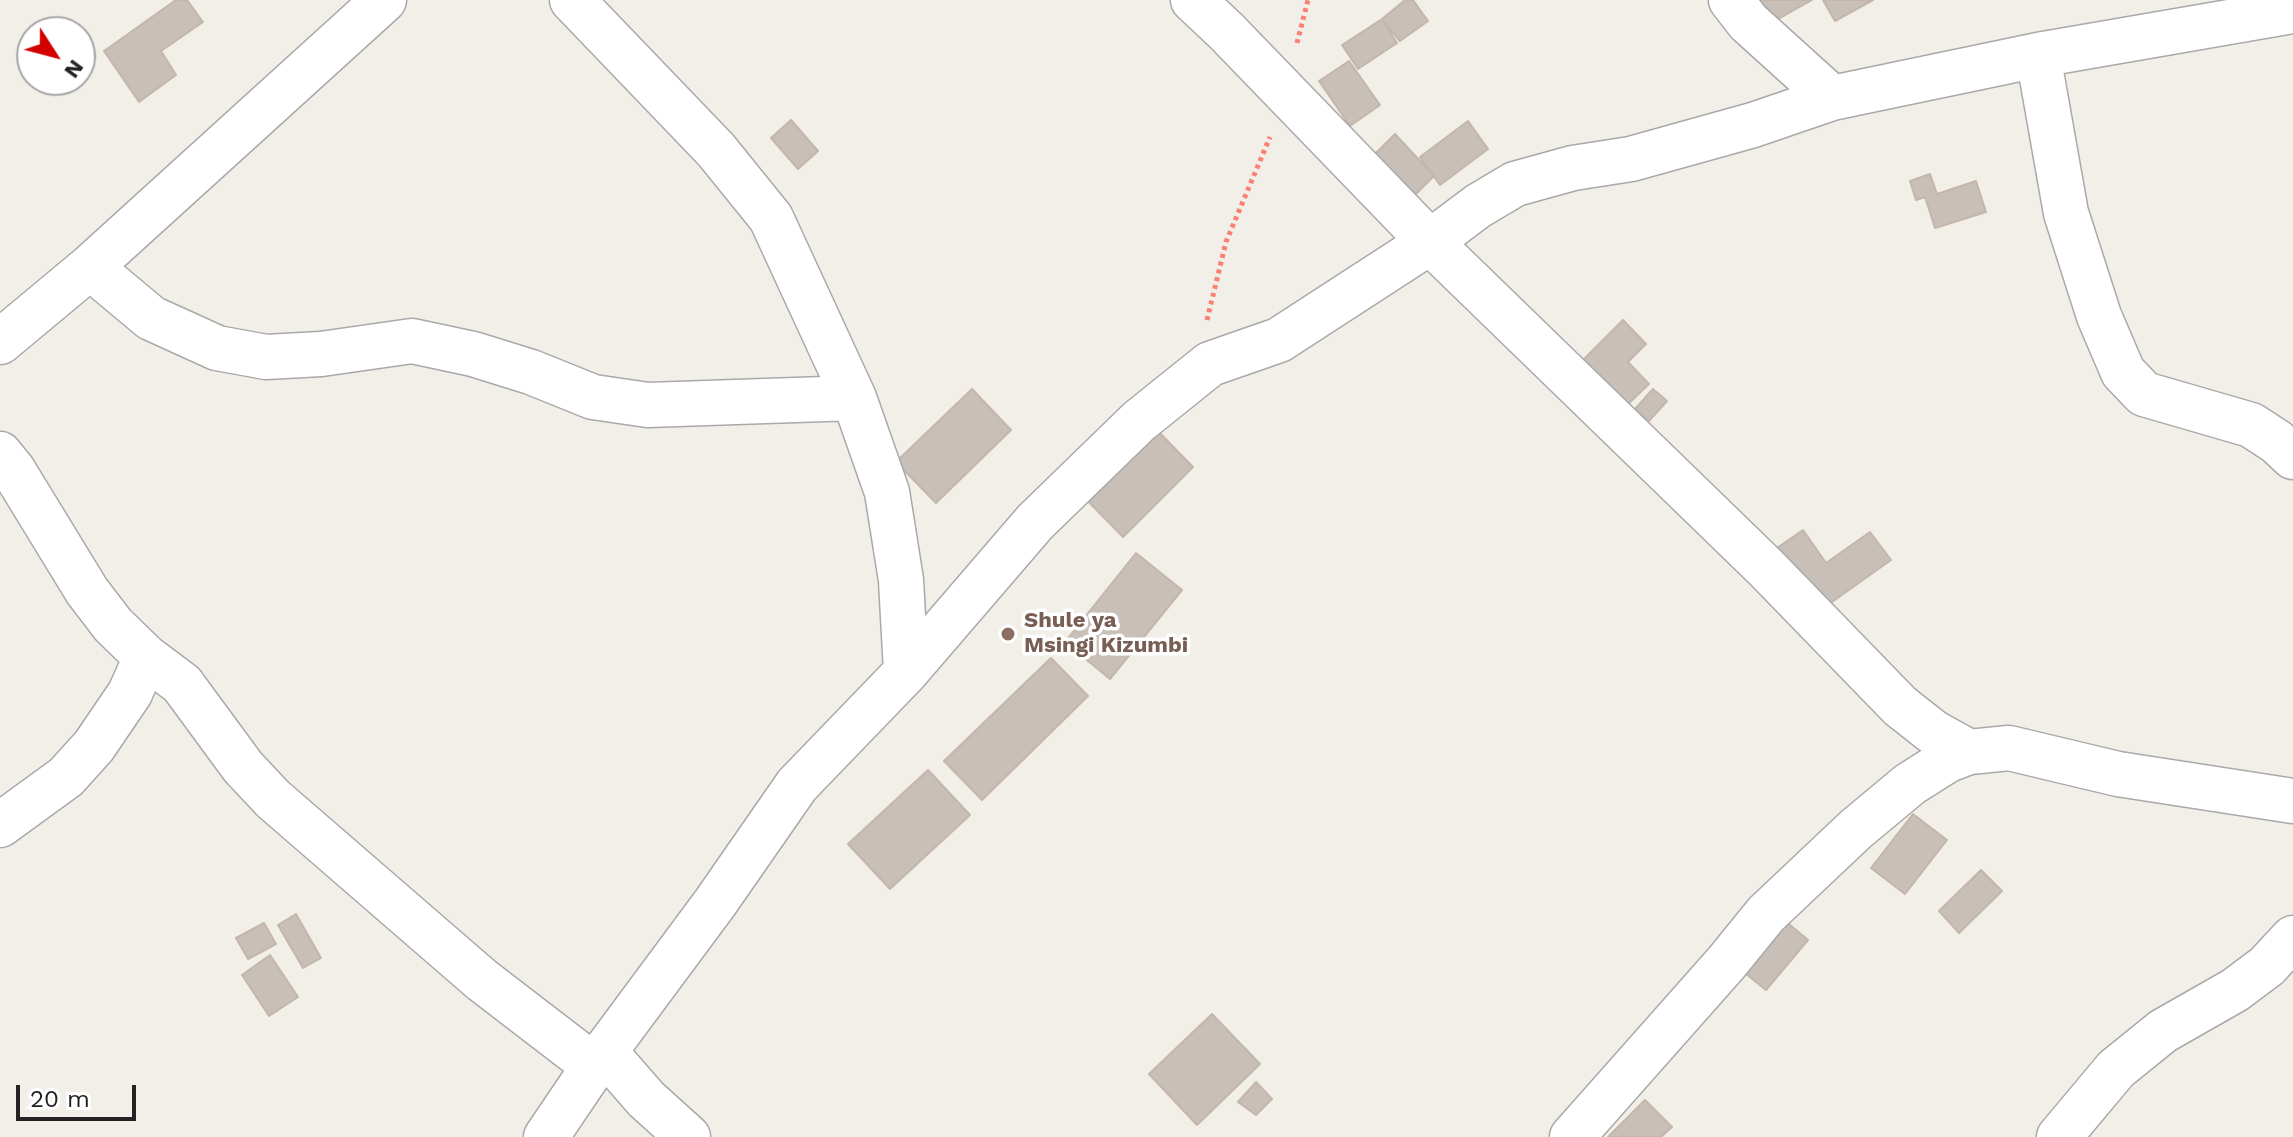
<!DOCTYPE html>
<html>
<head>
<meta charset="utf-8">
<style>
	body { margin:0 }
	#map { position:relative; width:2293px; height:1137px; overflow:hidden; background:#f2efe9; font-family:"Work Sans",sans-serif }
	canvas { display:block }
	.north { position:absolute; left:16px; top:16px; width:80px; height:80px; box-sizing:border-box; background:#fff; border:2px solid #a7a7a7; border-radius:50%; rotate:126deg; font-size:22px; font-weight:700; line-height:32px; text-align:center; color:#222 }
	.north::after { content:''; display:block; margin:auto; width:28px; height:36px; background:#d40000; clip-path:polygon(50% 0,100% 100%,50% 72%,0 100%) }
	.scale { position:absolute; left:16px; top:1085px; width:120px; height:36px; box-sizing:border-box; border:4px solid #222; border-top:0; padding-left:10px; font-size:24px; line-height:28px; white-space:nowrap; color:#222; -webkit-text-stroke:6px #fff; paint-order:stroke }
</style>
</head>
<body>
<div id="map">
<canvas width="2293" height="1137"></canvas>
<div class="north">N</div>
<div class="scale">20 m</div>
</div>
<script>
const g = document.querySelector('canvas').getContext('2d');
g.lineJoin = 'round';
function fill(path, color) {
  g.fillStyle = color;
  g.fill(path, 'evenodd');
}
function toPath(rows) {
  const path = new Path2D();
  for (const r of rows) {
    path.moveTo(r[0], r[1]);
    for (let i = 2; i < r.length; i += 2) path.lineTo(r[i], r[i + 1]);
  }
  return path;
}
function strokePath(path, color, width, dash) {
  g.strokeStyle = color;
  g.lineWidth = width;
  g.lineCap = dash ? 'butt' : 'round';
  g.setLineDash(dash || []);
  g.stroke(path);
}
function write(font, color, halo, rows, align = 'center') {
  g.font = font + ' "Work Sans",sans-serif';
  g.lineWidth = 7;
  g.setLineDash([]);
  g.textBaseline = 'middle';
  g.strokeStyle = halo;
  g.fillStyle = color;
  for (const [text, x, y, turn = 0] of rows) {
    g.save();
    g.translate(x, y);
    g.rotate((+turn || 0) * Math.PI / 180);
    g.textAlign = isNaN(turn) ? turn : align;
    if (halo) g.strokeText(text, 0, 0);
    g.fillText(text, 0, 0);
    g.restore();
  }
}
const building = toPath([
	[176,0,187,0,203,22,161,51,176,75,139,102,104,51,176,0],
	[1405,0,1413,0,1428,21,1400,41,1382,19,1405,0],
	[1759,0,1812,0,1771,23,1759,0],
	[1823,0,1873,0,1835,21,1823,0],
	[1382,19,1397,43,1358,69,1342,45,1382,19],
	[1349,61,1380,105,1350,126,1319,81,1349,61],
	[791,120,818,151,798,169,771,138,791,120],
	[1468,121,1488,149,1440,185,1420,157,1468,121],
	[1395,134,1434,176,1410,200,1369,160,1395,134],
	[1930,174,1937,194,1976,181,1986,212,1935,228,1925,197,1916,200,1910,181,1930,174],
	[1623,320,1646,344,1628,362,1649,384,1627,405,1583,360,1623,320],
	[972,389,1011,430,936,503,896,462,972,389],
	[1653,389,1667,401,1649,421,1635,409,1653,389],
	[1151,424,1193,467,1123,537,1081,494,1151,424],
	[1803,530,1826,563,1870,532,1891,560,1818,612,1774,550,1803,530],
	[1136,553,1182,590,1110,679,1065,642,1136,553],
	[1051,658,1088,696,982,800,944,761,1051,658],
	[928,770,970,815,890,889,848,844,928,770],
	[1913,814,1947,840,1905,894,1871,868,1913,814],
	[1981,870,2002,891,1959,933,1939,911,1981,870],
	[296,914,321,958,303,968,278,925,296,914],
	[1783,919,1808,940,1766,990,1740,969,1783,919],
	[264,923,276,944,248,959,236,938,264,923],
	[270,955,298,997,269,1016,242,975,270,955],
	[1212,1014,1260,1064,1197,1125,1149,1074,1212,1014],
	[1256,1082,1272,1099,1256,1115,1238,1102,1256,1082],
	[1645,1100,1672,1127,1661,1137,1608,1137,1645,1100]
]);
fill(building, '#c7bfb8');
strokePath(building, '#c4b6ab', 2);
const minor = toPath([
	[572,0,716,150,771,218,854,398,887,492,901,580,906,672],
	[1193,0,1227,32,1430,242,1766,568,1900,706,1933,732,1969,752],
	[1731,0,1748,22,1832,98],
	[2038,55,2066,213,2099,316,2123,372,2144,394,2251,425,2277,442,2293,457],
	[90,267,151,318,217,348,266,357,321,354,412,341,473,354,531,372,593,397,648,405,854,398],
	[0,342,90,267,384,0],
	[0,454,13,470,87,591,113,625,146,657,182,684,243,767,273,799,482,980,594,1066],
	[0,825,66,777,94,746,130,693,146,657],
	[605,1052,646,1099,688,1137],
	[546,1137,594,1066,715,903,797,785,906,672,1035,522,1139,421,1210,364,1279,340,1430,242,1478,206,1515,184,1573,168,1631,159,1753,125,1832,98,2038,55,2293,11],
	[1572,1137,1727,962,1766,914,1856,829,1910,784,1948,760,1969,752,2009,748,2118,774,2293,801],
	[2059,1137,2116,1069,2163,1031,2235,990,2267,966,2293,938]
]);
strokePath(minor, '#a9a9a9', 47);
strokePath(toPath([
	[1297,43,1308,0],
	[1207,320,1226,242,1270,137]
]), '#fa8072', 5, [4, 4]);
strokePath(minor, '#fff', 44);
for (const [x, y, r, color] of [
	[1008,634,8,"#8d6e63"]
]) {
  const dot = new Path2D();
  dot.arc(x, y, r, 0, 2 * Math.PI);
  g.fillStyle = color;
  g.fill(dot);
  strokePath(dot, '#fff', 3);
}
write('bold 22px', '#785e54', '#fff', [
	["Shule ya",1024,621],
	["Msingi Kizumbi",1024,646]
], 'left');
</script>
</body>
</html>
